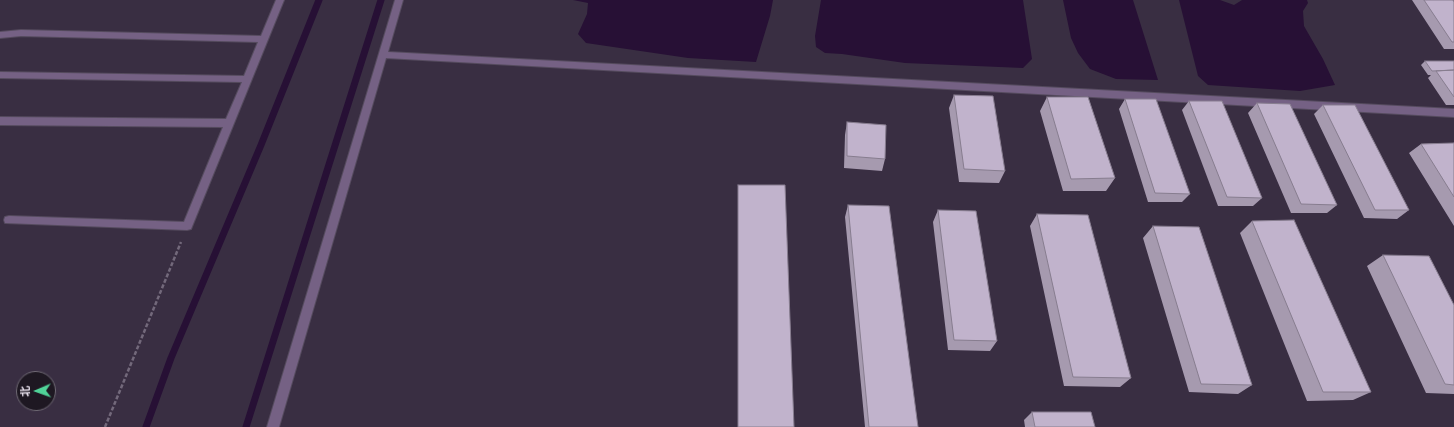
<!DOCTYPE html>
<html>
<head>
<meta charset="utf-8">
<style>
	body { margin:0 }
	#map { position:relative; width:1454px; height:427px; overflow:hidden; background:#392e42; font-family:"IBM Plex Sans","Noto Sans SC",sans-serif }
	canvas { display:block }
	.north { position:absolute; left:16px; top:371px; width:40px; height:40px; box-sizing:border-box; background:#1e1822; border:1px solid #6f6974; border-radius:50%; rotate:268deg; font-size:11px; font-weight:700; line-height:16px; text-align:center; color:#e9e2ee }
	.north::after { content:''; display:block; margin:auto; width:14px; height:18px; background:#50d398; clip-path:polygon(50% 0,100% 100%,50% 72%,0 100%) }
</style>
</head>
<body>
<div id="map">
<canvas width="1454" height="427"></canvas>
<div class="north">北</div>
</div>
<script>
const g = document.querySelector('canvas').getContext('2d');
g.lineJoin = 'round';
function fill(path, color) {
  g.fillStyle = color;
  g.fill(path, 'evenodd');
}
function toPath(rows) {
  const path = new Path2D();
  for (const r of rows) {
    path.moveTo(r[0], r[1]);
    for (let i = 2; i < r.length; i += 2) path.lineTo(r[i], r[i + 1]);
  }
  return path;
}
function strokePath(path, color, width, dash) {
  g.strokeStyle = color;
  g.lineWidth = width;
  g.lineCap = dash ? 'butt' : 'round';
  g.setLineDash(dash || []);
  g.stroke(path);
}
fill(toPath([
	[573,0,773,0,770,16,756,62,688,58,586,43,578,34,587,14,588,3],
	[821,0,1023,0,1032,59,1023,68,905,63,842,54,825,53,816,47,815,36],
	[1063,0,1133,0,1158,80,1116,79,1090,69,1078,53,1071,38],
	[1179,0,1220,0,1234,5,1242,0,1307,0,1308,3,1303,11,1304,26,1323,59,1335,85,1300,91,1208,85,1198,76]
]), '#271035');
strokePath(toPath([
	[146,427,171,358,261,145,319,0],
	[246,427,381,0]
]), '#271035', 7);
const minor = toPath([
	[276,0,284,0,191,229,187,230,5,223,4,220,5,217,9,216,184,222,223,127,0,125,0,117,226,119,242,82,0,78,0,72,244,76,258,42,21,36,0,38,0,32,21,30,261,36,276,0],
	[395,0,403,0,388,52,1454,109,1454,117,386,58,279,427,267,427,395,0]
]);
strokePath(minor, '#554b5e', 2);
strokePath(toPath([
	[105,427,181,242]
]), '#73697b', 2.5, [4, 2]);
fill(minor, '#756184');
fill(toPath([
	[1412,0,1453,0,1454,2,1454,49,1444,49],
	[1425,61,1454,61,1454,105,1446,105,1428,78,1431,75,1428,75,1421,65],
	[954,95,1005,171,999,183,959,182,949,108],
	[1047,97,1115,178,1106,191,1063,191,1040,111],
	[1125,99,1190,194,1182,202,1148,202,1119,109],
	[1189,101,1262,198,1253,206,1218,206,1182,110],
	[1257,103,1337,205,1327,213,1291,213,1248,113],
	[1323,105,1409,210,1397,219,1364,218,1314,114],
	[847,122,885,159,882,171,844,168,845,135],
	[1454,143,1454,226,1409,153,1421,144],
	[848,205,918,427,865,427,845,217],
	[938,210,997,341,990,351,948,350,933,222],
	[1037,214,1131,378,1120,387,1064,386,1030,226],
	[1252,221,1371,392,1353,400,1307,401,1240,233],
	[1153,226,1252,385,1238,394,1189,392,1143,238],
	[1383,255,1454,305,1454,394,1426,393,1367,266],
	[1032,412,1095,427,1025,427,1024,420]
]), '#a69aaf');
const building = toPath([
	[1424,0,1453,0,1454,2,1454,42,1452,42,1424,0],
	[1425,61,1454,61,1454,70,1432,71,1425,61],
	[1454,70,1454,97,1436,71,1454,70],
	[954,95,993,96,1005,171,964,169,954,95],
	[1047,97,1088,97,1115,178,1071,179,1047,97],
	[1125,99,1156,99,1190,194,1155,193,1125,99],
	[1189,101,1222,101,1262,198,1227,197,1189,101],
	[1257,103,1290,104,1337,205,1301,204,1257,103],
	[1323,105,1355,105,1409,210,1375,210,1323,105],
	[847,122,886,125,885,159,847,156,847,122],
	[1454,143,1454,197,1421,144,1454,143],
	[738,185,785,185,794,427,738,427,738,185],
	[848,205,889,206,918,427,869,427,848,205],
	[938,210,976,211,997,341,954,340,938,210],
	[1037,214,1088,215,1131,378,1073,377,1037,214],
	[1294,220,1371,392,1323,392,1252,221,1294,220],
	[1153,226,1199,227,1252,385,1201,384,1153,226],
	[1383,255,1429,256,1454,305,1454,385,1445,384,1383,255],
	[1032,412,1091,412,1095,427,1035,427,1032,412]
]);
fill(building, '#c1b3cc');
strokePath(building, '#877d8f', 1);
</script>
</body>
</html>
